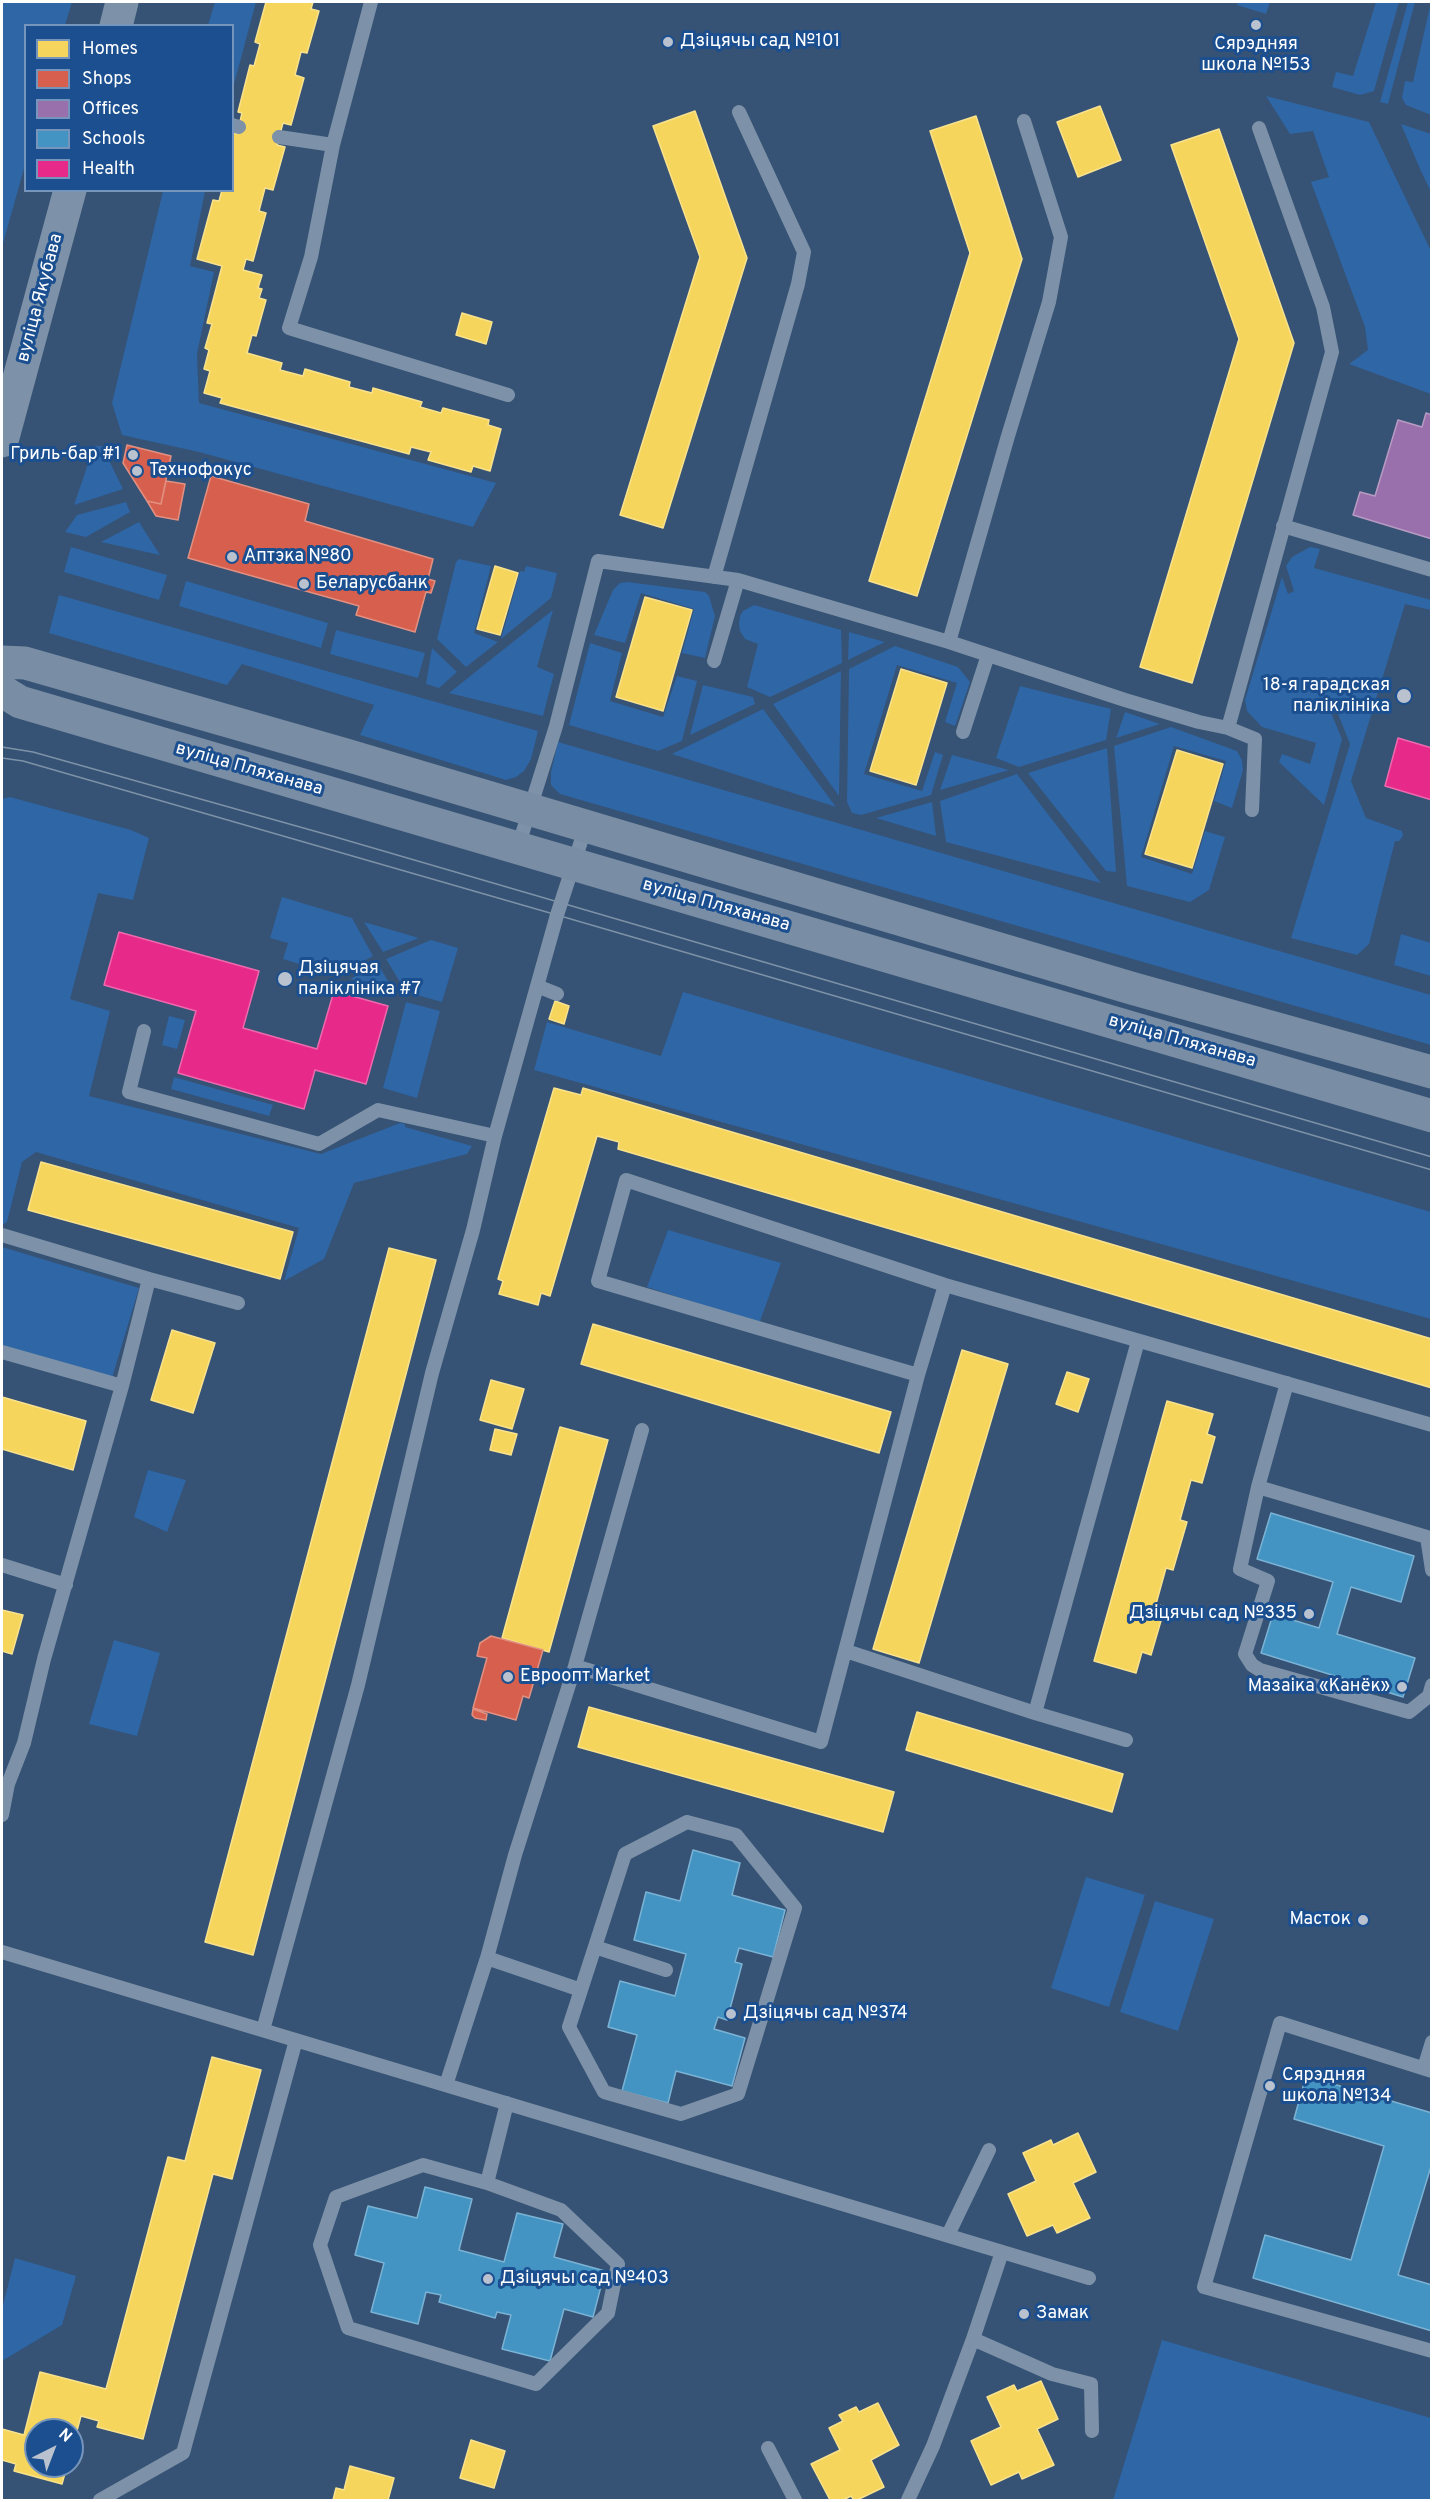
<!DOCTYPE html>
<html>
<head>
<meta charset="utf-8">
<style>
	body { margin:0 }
	#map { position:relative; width:1433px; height:2502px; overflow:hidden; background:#365274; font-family:Overpass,sans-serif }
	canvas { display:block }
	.frame { position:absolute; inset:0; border:3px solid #fff; pointer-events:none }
	.legend { position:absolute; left:24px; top:24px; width:210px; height:168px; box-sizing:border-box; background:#1b4f8f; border:2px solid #7695bc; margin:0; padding:8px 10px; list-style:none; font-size:18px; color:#fff }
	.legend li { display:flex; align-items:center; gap:12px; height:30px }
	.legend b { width:30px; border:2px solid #7695bc }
	.north { position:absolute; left:24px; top:2418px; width:60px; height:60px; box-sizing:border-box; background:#1b4f8f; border:2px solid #7695bc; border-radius:50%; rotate:42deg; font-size:16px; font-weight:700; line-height:24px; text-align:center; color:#fff }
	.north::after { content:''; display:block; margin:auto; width:21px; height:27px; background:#b9c2ce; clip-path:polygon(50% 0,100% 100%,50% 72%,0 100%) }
</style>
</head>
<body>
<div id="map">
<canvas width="1433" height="2502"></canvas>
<div class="frame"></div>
<ul class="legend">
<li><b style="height:16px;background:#f6d55c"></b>Homes</li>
<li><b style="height:16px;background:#d6604d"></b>Shops</li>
<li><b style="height:16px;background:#9970ab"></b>Offices</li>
<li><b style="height:16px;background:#4393c3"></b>Schools</li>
<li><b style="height:16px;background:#e7298a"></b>Health</li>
</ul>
<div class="north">N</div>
</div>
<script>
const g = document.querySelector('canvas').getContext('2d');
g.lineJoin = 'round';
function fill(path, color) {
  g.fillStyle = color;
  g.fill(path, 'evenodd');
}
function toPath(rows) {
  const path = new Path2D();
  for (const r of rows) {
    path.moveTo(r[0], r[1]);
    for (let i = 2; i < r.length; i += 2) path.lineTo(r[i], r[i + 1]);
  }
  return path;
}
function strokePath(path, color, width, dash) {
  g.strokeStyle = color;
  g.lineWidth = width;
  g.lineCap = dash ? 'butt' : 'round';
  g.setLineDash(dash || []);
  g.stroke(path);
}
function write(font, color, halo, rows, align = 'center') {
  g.font = font + ' Overpass,sans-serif';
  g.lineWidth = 6;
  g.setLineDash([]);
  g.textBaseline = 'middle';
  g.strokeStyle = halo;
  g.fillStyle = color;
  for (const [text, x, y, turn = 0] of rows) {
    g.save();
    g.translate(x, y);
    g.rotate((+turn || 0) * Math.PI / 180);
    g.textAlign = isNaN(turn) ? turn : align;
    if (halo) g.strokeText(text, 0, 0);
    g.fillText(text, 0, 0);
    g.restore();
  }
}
fill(toPath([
	[2,2,72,2,65,25,26,26,25,165,2,247],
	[215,2,256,2,233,88,232,26,208,25],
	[1238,2,1270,2,1266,14,1237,5],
	[1376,2,1399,2,1374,91,1360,95,1332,87,1336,72,1353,76],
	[1408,2,1415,2,1388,104,1380,102],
	[1431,2,1431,115,1406,105,1402,98,1405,81,1413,82],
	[1266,96,1369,122,1431,251,1431,394,1349,364,1368,350,1365,327,1311,182,1329,177,1313,131,1290,134],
	[1401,124,1431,134,1431,192,1420,169],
	[163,191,205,191,190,266,214,272,197,354,199,403,496,483,473,527,199,452,122,435,112,403],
	[94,446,102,446,123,489,74,505],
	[126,502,130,512,86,537,65,532,77,515],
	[139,522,160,555,101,542],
	[71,547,167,575,159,600,64,572],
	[1310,547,1320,549,1314,568,1431,600,1431,610,1405,604,1351,781,1366,818,1402,831,1403,836,1399,841,1395,841,1369,944,1357,955,1291,938,1350,744,1332,699,1324,696,1342,739,1324,805,1279,762,1282,754,1310,764,1316,743,1262,727,1247,711,1245,700,1282,577,1288,594,1294,591,1286,566,1292,557],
	[459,559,491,566,474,633,498,642,466,667,437,639,456,562],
	[526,566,557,573,551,598,501,639,520,571,524,572],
	[186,581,328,623,321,648,179,606],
	[627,582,705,592,709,596,715,616,705,658,682,653,694,609,641,593,625,643,594,635,613,590,620,583],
	[59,595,538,731,531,759,524,771,516,777,506,780,360,735,374,705,242,664,227,685,49,633],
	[754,605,841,630,842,663,770,697,747,687,758,644,745,639,740,631,739,623,740,616,743,611],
	[553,610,537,667,554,674,543,716,449,693],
	[336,630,425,653,418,678,330,654],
	[849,632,885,642,848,660],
	[590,643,622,653,610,701,663,717,677,676,697,681,682,741,658,751,569,725],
	[895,646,958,667,970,682,955,726,945,722,957,683,897,665,864,774,922,791,935,752,943,755,931,795,861,815,852,813,847,802,849,669],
	[432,648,457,672,439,688,426,684],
	[841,671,839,796,773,704],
	[703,685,753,697,755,704,690,735],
	[1020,686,1111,709,1106,740,1019,767,996,758],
	[763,709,836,807,672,754],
	[1125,712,1160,724,1116,738],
	[1171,727,1237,751,1242,760,1243,770,1232,808,1214,801,1226,761,1174,746,1141,857,1192,874,1205,831,1225,837,1209,890,1190,902,1127,886,1114,746],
	[558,742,1431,995,1431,1045,560,794,551,785,551,772],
	[1107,748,1116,872,1106,871,1028,773],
	[952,755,1009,770,940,790],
	[1017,774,1101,883,946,842,940,801],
	[10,797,131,830,149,838,133,900,98,893,70,999,110,1011,89,1096,321,1154,400,1123,405,1124,405,1127,472,1146,467,1154,354,1183,324,1259,284,1281,299,1228,36,1152,22,1162,7,1222,2,1225,2,799],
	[932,802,936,836,876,818],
	[282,897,352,918,373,956,338,976,283,959,288,943,270,938],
	[364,922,419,938,383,952],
	[1401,934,1431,943,1431,976,1394,965],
	[431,940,458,948,442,1002,406,992,386,959],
	[378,964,394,991,350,979],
	[683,992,1431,1212,1431,1319,534,1070,547,1022,661,1056],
	[406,1002,440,1011,417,1098,383,1088],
	[169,1016,185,1020,177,1049,162,1045],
	[174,1077,273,1105,269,1116,171,1089],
	[668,1230,781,1263,759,1324,647,1287],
	[2,1247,139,1288,112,1378,2,1345],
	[148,1470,186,1480,167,1532,134,1517],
	[114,1640,160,1653,137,1736,89,1724],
	[1086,1877,1145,1895,1109,2007,1051,1988],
	[1155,1901,1214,1919,1178,2031,1120,2012],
	[15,2258,76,2276,62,2325,2,2361,2,2309],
	[1162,2340,1431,2418,1431,2500,1113,2500]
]), '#2f66a5');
const homes = toPath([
	[266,2,313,2,311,9,319,11,307,53,301,52,295,75,304,78,291,125,283,123,277,145,285,147,273,190,265,188,259,211,266,213,253,261,246,259,243,270,262,275,258,288,262,289,259,298,266,300,256,336,252,335,247,353,282,363,280,370,303,376,305,369,350,382,349,387,372,393,373,388,422,402,420,407,441,413,443,408,489,420,488,425,501,429,490,471,473,466,471,472,428,460,431,452,411,447,409,454,220,403,222,398,204,393,210,371,204,369,209,350,205,348,212,324,207,323,222,266,197,259,213,200,219,201,222,190,232,190,232,132,237,134,242,113,238,112,250,65,254,66,260,44,255,42,266,2],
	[1100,106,1121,160,1078,177,1057,122,1100,106],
	[695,111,747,258,663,528,620,515,700,257,653,126,695,111],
	[976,116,1022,259,917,596,869,581,970,253,930,131,976,116],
	[1219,129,1294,343,1192,683,1140,667,1239,339,1171,145,1219,129],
	[462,313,492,322,486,344,456,335,462,313],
	[495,566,518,573,500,635,477,629,495,566],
	[645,597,692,610,663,711,616,697,645,597],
	[901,669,947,683,916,785,870,771,901,669],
	[1177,750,1223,764,1192,868,1145,854,1177,750],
	[555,1001,569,1006,564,1024,549,1019,555,1001],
	[554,1088,581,1095,583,1088,1432,1339,1432,1388,618,1149,619,1142,597,1136,550,1296,541,1293,538,1305,499,1294,503,1281,498,1279,554,1088],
	[41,1162,293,1232,280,1279,28,1210,41,1162],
	[389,1248,436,1260,253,1955,205,1942,389,1248],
	[593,1324,891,1412,879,1453,581,1364,593,1324],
	[172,1330,215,1343,193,1413,151,1400,172,1330],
	[962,1350,1008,1364,919,1663,873,1649,962,1350],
	[1067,1372,1089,1379,1078,1412,1056,1404,1067,1372],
	[491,1380,524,1389,512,1429,480,1420,491,1380],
	[2,1397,86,1421,73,1470,2,1449,2,1397],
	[1167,1401,1213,1414,1207,1434,1215,1437,1202,1483,1191,1480,1180,1520,1187,1522,1173,1570,1166,1568,1156,1604,1165,1607,1151,1655,1142,1652,1136,1673,1094,1661,1167,1401],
	[560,1427,608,1440,549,1652,502,1638,560,1427],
	[495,1429,517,1434,511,1455,490,1450,495,1429],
	[2,1610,23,1615,12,1654,2,1651,2,1610],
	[589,1707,894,1792,883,1832,578,1747,589,1707],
	[917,1712,1123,1774,1112,1812,906,1750,917,1712],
	[212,2057,261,2070,232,2179,213,2174,143,2439,97,2427,99,2421,81,2416,72,2449,72,2430,36,2430,36,2466,67,2466,62,2484,14,2471,16,2464,2,2460,2,2429,24,2435,40,2372,106,2389,168,2157,185,2161,212,2057],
	[1078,2133,1096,2172,1073,2183,1090,2218,1057,2233,1053,2225,1027,2236,1008,2194,1036,2181,1023,2153,1051,2140,1053,2145,1078,2133],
	[1041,2381,1058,2419,1037,2429,1054,2465,1022,2479,1019,2472,991,2485,971,2441,1001,2427,987,2397,1014,2385,1017,2391,1041,2381],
	[878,2403,899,2445,871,2460,884,2487,857,2500,854,2500,851,2496,843,2500,830,2500,811,2464,840,2450,829,2428,843,2421,839,2415,856,2407,859,2412,878,2403],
	[471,2440,505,2451,494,2488,460,2478,471,2440],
	[350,2466,394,2478,388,2500,333,2500,336,2488,344,2490,350,2466]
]);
fill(homes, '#f6d55c');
strokePath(homes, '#f9e28d', 1.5);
const shops = toPath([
	[127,445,171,456,161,504,147,501,123,463,127,445],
	[211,476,309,504,305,521,433,559,428,579,435,581,431,593,426,592,415,632,356,615,359,606,188,558,211,476],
	[166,481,185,484,178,520,156,516,147,501,161,504,166,481],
	[491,1636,543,1650,529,1698,523,1696,516,1720,473,1708,487,1658,477,1656,480,1643,491,1636],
	[473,1709,487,1714,486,1720,475,1718,472,1715,473,1709]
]);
fill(shops, '#d6604d');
strokePath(shops, '#e29082', 1.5);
const offices = toPath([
	[1426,413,1432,415,1432,539,1353,515,1360,492,1375,496,1398,420,1422,427,1426,413]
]);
fill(offices, '#9970ab');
strokePath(offices, '#b89bc4', 1.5);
const schools = toPath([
	[1271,1513,1414,1556,1401,1602,1351,1587,1337,1634,1415,1658,1403,1697,1261,1653,1273,1614,1319,1628,1333,1582,1257,1559,1271,1513],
	[693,1850,740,1863,732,1895,785,1910,773,1957,739,1948,735,1962,742,1964,727,2020,718,2017,714,2029,745,2038,732,2086,676,2071,668,2103,622,2091,637,2035,608,2027,620,1981,675,1996,686,1954,634,1940,646,1892,680,1901,693,1850],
	[1306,2076,1432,2113,1432,2163,1398,2275,1432,2285,1432,2331,1253,2278,1265,2235,1351,2260,1384,2146,1294,2119,1306,2076],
	[425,2187,472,2199,459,2250,504,2262,517,2213,563,2224,554,2257,605,2271,593,2317,564,2309,550,2361,502,2349,511,2315,497,2312,495,2318,439,2302,441,2295,426,2292,418,2324,371,2312,384,2263,355,2255,368,2206,417,2218,425,2187]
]);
fill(schools, '#4393c3');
strokePath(schools, '#7bb3d5', 1.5);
const health = toPath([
	[1398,738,1432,748,1432,800,1385,786,1398,738],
	[119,932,259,971,243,1028,317,1049,334,991,388,1006,366,1084,315,1070,304,1109,178,1073,196,1011,104,985,119,932]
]);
fill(health, '#e7298a');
strokePath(health, '#ee69ad', 1.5);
strokePath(toPath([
	[371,2,333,145,311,257,289,328,508,395],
	[232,125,239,127],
	[279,137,333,145],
	[1283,526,1432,570],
	[714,577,798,284,804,252,739,112],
	[949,642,1008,436,1049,302,1061,237,1024,121],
	[714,661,738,580],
	[1228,728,1332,352,1323,307,1259,128],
	[963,732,988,655],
	[518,847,556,726,598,561,738,580,949,642,1125,700,1199,722,1228,728,1255,739,1252,810],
	[537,986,557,994],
	[144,1031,129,1092,319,1144,378,1110,495,1136],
	[2,1235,149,1279],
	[945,1285,918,1375,598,1281,626,1180,945,1285,1432,1425],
	[2,1352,122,1386],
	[1287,1383,1258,1487,1240,1569,1268,1581,1245,1654,1252,1665,1260,1670,1409,1712,1429,1696,1432,1685],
	[642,1430,575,1666,821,1742,918,1375],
	[1258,1487,1427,1537,1432,1570],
	[2,1565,66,1585],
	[846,1651,1035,1713,1126,1740],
	[1035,1713,1138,1341],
	[2,1815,8,1784,24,1743,44,1659,122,1386,149,1279,238,1303],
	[687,1822,736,1835,795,1908,738,2094,681,2114,604,2092,569,2027,625,1854,687,1822],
	[595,1947,666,1970],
	[2,1952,1089,2278],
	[487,1958,515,1855,575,1666],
	[263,2030,358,1685,432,1373,473,1230,495,1136,557,915,586,826],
	[1424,2068,1432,2042],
	[1432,2071,1280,2023,1204,2287,1432,2351],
	[446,2085,487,1958,581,1990],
	[487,2183,561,2210,618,2264,608,2313,536,2384,348,2328,320,2245,336,2197,423,2165,487,2183,507,2103],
	[948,2235,989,2150],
	[973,2339,1052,2374,1091,2384,1092,2431],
	[768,2448,795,2500],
	[100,2500,183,2453,296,2040],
	[908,2500,933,2446,973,2339,1002,2252]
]), '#7d92a8', 14);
strokePath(toPath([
	[116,26,122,2],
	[2,441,70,190]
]), '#7d92a8', 33);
strokePath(toPath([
	[2,662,25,663,343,754,1131,988,1432,1072],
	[2,691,20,702,1432,1116]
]), '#798da4', 33);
strokePath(toPath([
	[2,747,33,752,332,836,1432,1157],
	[2,758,23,761,557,915,1432,1170]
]), '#7e92a7', 1.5);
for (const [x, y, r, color] of [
	[1256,25,6,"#b9c2ce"],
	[668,42,6,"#b9c2ce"],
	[133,455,6,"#b9c2ce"],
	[137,471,6,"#b9c2ce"],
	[232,557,6,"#b9c2ce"],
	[304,584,6,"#b9c2ce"],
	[1404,696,8,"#b9c2ce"],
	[285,979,8,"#b9c2ce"],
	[1309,1614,6,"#b9c2ce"],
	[508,1677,6,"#b9c2ce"],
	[1402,1687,6,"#b9c2ce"],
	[1363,1920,6,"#b9c2ce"],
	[731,2014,6,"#b9c2ce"],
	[1270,2086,6,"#b9c2ce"],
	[488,2279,6,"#b9c2ce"],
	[1024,2314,6,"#b9c2ce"]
]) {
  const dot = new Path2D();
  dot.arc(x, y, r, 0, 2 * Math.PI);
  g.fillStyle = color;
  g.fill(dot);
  strokePath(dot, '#1b4f8f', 2);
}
write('18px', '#fff', '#1b4f8f', [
	["Дзіцячы сад №101",680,42],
	["Сярэдняя",1256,45,"center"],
	["школа №153",1256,66,"center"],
	["Гриль-бар #1",121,455,"right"],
	["Технофокус",149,471],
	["Аптэка №80",244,557],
	["Беларусбанк",316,584],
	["18-я гарадская",1390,686,"right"],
	["паліклініка",1390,707,"right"],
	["Дзіцячая",298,969],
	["паліклініка #7",298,990],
	["Дзіцячы сад №335",1297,1614,"right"],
	["Евроопт Market",520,1677],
	["Мазаіка «Канёк»",1390,1687,"right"],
	["Масток",1351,1920,"right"],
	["Дзіцячы сад №374",743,2014],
	["Сярэдняя",1282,2076],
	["школа №134",1282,2097],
	["Дзіцячы сад №403",500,2279],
	["Замак",1036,2314]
], 'left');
write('18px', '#fff', '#1b4f8f', [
	["вуліца Якубава",41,298,-75],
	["вуліца Пляханава",249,770,16],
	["вуліца Пляханава",716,906,16],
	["вуліца Пляханава",1182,1042,16]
]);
</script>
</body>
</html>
